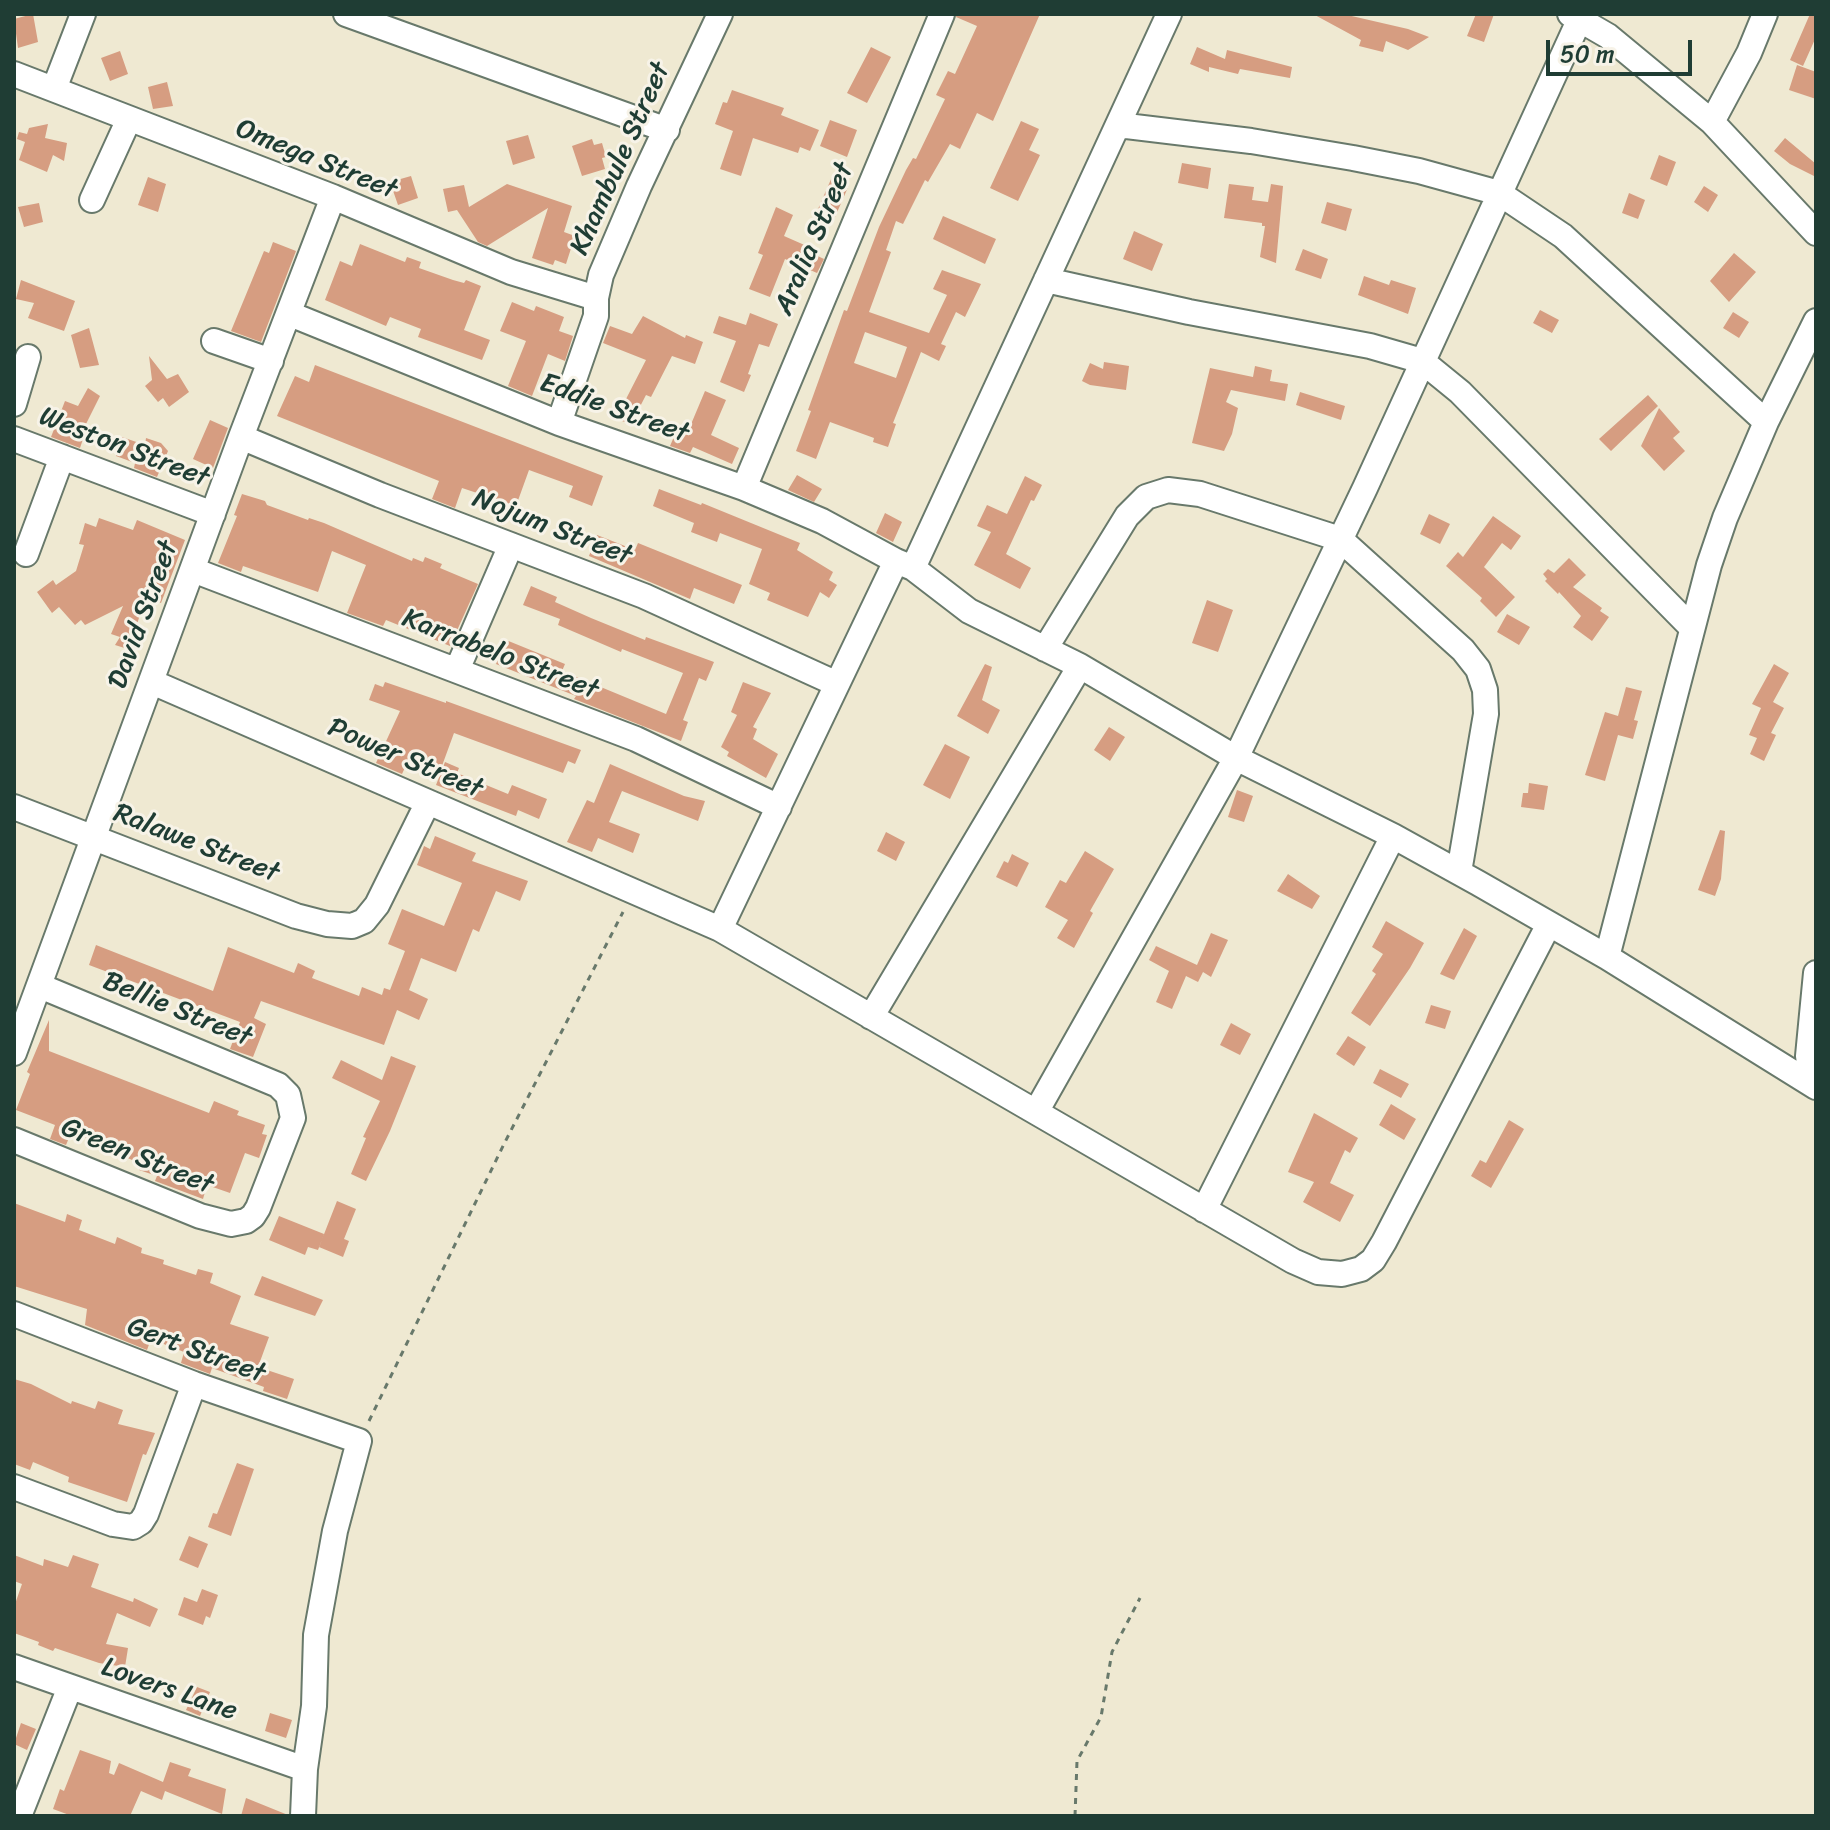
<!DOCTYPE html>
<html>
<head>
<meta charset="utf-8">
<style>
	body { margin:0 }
	#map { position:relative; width:1830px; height:1830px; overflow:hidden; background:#efe9d2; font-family:Sriracha,sans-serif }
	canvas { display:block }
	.frame { position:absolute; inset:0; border:16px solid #1f3d34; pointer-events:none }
	.scale { position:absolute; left:1546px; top:40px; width:146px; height:36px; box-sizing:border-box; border:4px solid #1f3d34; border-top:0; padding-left:10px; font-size:24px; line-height:28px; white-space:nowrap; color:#1f3d34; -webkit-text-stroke:6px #f7f3e8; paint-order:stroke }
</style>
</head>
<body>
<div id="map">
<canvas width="1830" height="1830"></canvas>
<div class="frame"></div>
<div class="scale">50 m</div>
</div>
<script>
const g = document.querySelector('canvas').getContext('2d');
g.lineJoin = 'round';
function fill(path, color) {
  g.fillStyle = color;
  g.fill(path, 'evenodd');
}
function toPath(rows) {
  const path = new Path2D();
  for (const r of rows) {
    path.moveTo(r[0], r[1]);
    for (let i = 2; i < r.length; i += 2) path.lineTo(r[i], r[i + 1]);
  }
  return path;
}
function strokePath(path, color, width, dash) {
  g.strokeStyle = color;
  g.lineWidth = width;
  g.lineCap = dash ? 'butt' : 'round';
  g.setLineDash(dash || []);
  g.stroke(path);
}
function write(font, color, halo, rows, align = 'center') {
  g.font = font + ' Sriracha,sans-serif';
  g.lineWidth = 6;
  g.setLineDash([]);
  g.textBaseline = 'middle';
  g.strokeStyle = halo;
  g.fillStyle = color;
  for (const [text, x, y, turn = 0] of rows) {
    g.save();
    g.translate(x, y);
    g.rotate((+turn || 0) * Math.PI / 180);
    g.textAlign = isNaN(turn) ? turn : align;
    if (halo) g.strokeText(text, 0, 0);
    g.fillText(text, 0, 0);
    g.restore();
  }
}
fill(toPath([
	[33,14,38,42,18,48,14,19],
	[957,14,1040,14,993,121,977,113,960,149,950,144,928,182,925,180,903,224,896,221,886,250,891,252,869,312,929,333,947,295,933,289,942,270,981,284,965,317,956,312,941,344,946,346,939,361,921,352,893,423,896,424,888,447,873,442,874,438,830,422,816,459,796,451,811,411,808,410,844,310,847,311,879,227,906,170,913,158,916,159,945,99,936,95,948,71,955,74,977,26,956,17],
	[865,332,907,347,896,378,854,363],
	[1313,14,1343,14,1408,29,1429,37,1408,50,1386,41,1383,52,1359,46,1361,40],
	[1476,14,1494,14,1484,42,1467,36],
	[1810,14,1816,14,1816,37,1803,66,1790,60],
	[871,47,891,57,867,103,847,93],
	[1197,47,1225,59,1227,50,1292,67,1290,78,1240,69,1238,74,1209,67,1209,72,1190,64],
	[120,51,128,74,110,81,101,58],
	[1797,65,1816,72,1816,99,1789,90],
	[167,82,173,106,153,109,148,87],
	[732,90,784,108,781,115,819,130,810,151,800,147,798,153,753,138,741,176,720,169,733,131,715,124,723,102,727,103],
	[830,120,857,130,847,157,820,146],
	[1021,121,1039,129,1029,150,1040,155,1018,201,990,188],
	[48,124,45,138,67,143,64,161,53,155,47,172,19,160,25,142,17,139,19,132,27,134,29,128],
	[528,135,535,158,513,165,506,141],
	[1785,138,1816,164,1816,177,1790,164,1774,151],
	[592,139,594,145,602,143,606,157,602,158,605,169,582,176,572,146],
	[1659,155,1676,162,1667,186,1650,179],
	[1182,163,1211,168,1208,189,1178,183],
	[411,176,418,198,398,205,390,182],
	[148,177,166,184,158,212,138,205],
	[832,177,849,185,835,217,818,209],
	[507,184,572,206,564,232,575,236,566,264,555,260,553,265,532,258,548,208,487,246,478,242,457,210,448,212,443,189,464,185,469,207],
	[1229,184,1254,187,1252,200,1268,202,1271,184,1283,186,1276,263,1260,257,1265,226,1262,226,1262,223,1224,218],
	[1704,186,1718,195,1708,212,1694,202],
	[1629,193,1645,200,1638,219,1622,213],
	[1327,202,1352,209,1346,231,1321,223],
	[39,203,43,222,24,227,18,207],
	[776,207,793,215,784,236,809,247,807,251,824,259,817,273,785,259,770,297,749,289,763,255,758,253],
	[943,216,996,239,985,264,933,239],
	[1134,231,1163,244,1152,271,1123,259],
	[273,242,296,251,261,342,231,331,264,251,269,253],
	[360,244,405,262,407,257,421,262,419,268,453,280,464,283,466,280,481,286,464,330,490,340,482,360,418,337,421,329,390,317,386,326,325,300,340,261,352,266],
	[1303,249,1328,259,1321,279,1295,270],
	[1734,253,1756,272,1729,302,1710,281],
	[1364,276,1389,285,1391,280,1416,288,1408,314,1358,295],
	[21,280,75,301,64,331,28,318,34,303,16,299],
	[512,302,534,311,536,306,564,317,559,331,573,336,565,361,548,354,532,396,508,386,526,341,500,331],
	[1540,310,1559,320,1552,333,1533,323],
	[1733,312,1749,322,1739,338,1723,328],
	[750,313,778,324,769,347,759,344,748,374,751,375,744,392,720,382,736,341,713,333,719,316,746,325],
	[643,316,685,338,686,335,703,342,695,364,672,356,651,397,646,395,631,424,610,417,621,397,626,399,646,360,603,343,610,326,632,334],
	[89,328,99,365,80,368,71,335],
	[149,356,167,379,178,374,189,392,169,407,163,398,158,402,145,386,152,380],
	[1104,362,1129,366,1126,390,1090,385,1082,381,1090,363,1103,369],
	[315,365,603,476,592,506,569,497,573,486,529,470,516,506,462,488,455,508,432,499,439,481,277,416,295,376,309,382],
	[1255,366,1272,370,1270,381,1288,384,1285,401,1231,390,1226,402,1238,408,1232,434,1224,451,1192,443,1210,368,1253,377],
	[88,388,100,396,85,426,87,427,80,448,51,437,65,401,78,406],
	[705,391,726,400,711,435,739,448,732,464,693,447,690,453,670,446,679,425,689,429],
	[1300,392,1345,406,1341,420,1296,405],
	[1648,395,1658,406,1611,451,1599,439],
	[1659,408,1680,432,1673,438,1685,451,1664,471,1641,446],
	[210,420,228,428,213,468,193,459],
	[122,437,145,445,146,438,161,443,168,451,157,477,134,468,135,463,116,456],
	[797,475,822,489,814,502,788,490],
	[1025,476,1042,485,1034,501,1031,500,1006,554,1031,568,1020,589,974,565,991,532,977,526,987,505,1007,514],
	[659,489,701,505,702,503,800,543,797,550,833,572,829,580,837,585,829,598,820,592,808,617,767,600,770,593,749,584,762,549,720,533,717,542,691,532,694,523,653,506],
	[242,494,265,501,267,505,308,520,309,518,324,523,412,561,413,558,423,562,425,557,442,564,440,568,478,584,450,646,386,620,383,626,347,613,366,565,332,551,318,592,243,566,241,572,218,563,237,516,234,515],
	[885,513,902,522,893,542,876,533],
	[1429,514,1450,524,1440,544,1420,534],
	[1493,516,1521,536,1511,550,1502,543,1484,567,1515,597,1496,617,1480,601,1482,598,1446,566,1458,552,1463,557],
	[99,518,133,530,137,520,185,540,161,603,145,597,136,628,142,630,134,651,115,645,120,637,111,634,123,606,85,625,81,620,75,625,59,607,52,613,37,592,53,580,56,585,76,571,84,545,79,544,85,523,96,527],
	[597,535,635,550,638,543,742,585,734,604,694,588,690,599,589,556],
	[1569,558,1586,575,1573,587,1602,608,1600,611,1609,617,1592,641,1573,627,1581,616,1559,592,1558,594,1545,581,1547,579,1543,574,1548,569,1554,573],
	[531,586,557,597,555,602,591,618,645,640,646,637,714,662,706,681,699,678,683,720,688,722,681,741,574,699,576,696,496,664,506,640,565,664,562,671,666,714,683,673,622,649,621,652,558,625,560,619,523,605],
	[1207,600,1233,610,1218,652,1192,643],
	[1507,614,1530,627,1519,645,1497,632],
	[985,664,992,667,982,700,1000,710,988,734,957,716],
	[1774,664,1789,673,1773,702,1784,708,1771,733,1776,735,1764,761,1750,754,1757,738,1749,735,1761,708,1752,704],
	[385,682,446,703,446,701,581,750,575,764,568,761,563,773,454,733,439,774,408,761,402,774,376,763,400,711,369,700,375,684,383,687],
	[743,682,771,693,753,727,757,729,753,739,778,754,766,778,727,756,729,752,721,747,737,715,731,712],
	[1626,687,1642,691,1634,720,1638,721,1633,739,1618,735,1605,781,1585,775,1605,712,1618,716],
	[1109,727,1125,737,1110,761,1094,750],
	[945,744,970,757,950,799,923,785],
	[445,762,459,768,457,773,508,794,512,785,547,799,539,819,518,810,516,816,436,785],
	[610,764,684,796,705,801,698,821,622,791,609,822,640,834,633,853,598,838,592,852,567,842,587,800,594,803],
	[1529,783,1548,786,1544,810,1521,807,1523,793,1528,793],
	[1237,790,1253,796,1244,822,1228,817],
	[1720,830,1725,831,1721,879,1715,896,1698,890],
	[886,832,905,842,896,861,877,851],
	[435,836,476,853,472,861,528,881,520,901,496,891,479,932,473,929,456,972,421,958,409,990,428,999,419,1020,397,1010,384,1045,261,1001,254,1018,266,1024,253,1057,230,1049,240,1022,89,965,96,945,213,991,228,947,294,973,298,963,315,971,312,978,359,996,362,987,382,995,384,988,390,990,405,951,388,944,402,909,444,926,462,883,417,865,424,846,430,849],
	[1085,851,1114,869,1090,911,1093,913,1074,948,1057,938,1068,920,1045,907,1060,880,1066,883],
	[1012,854,1029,863,1017,887,996,877,1004,861,1008,863],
	[1288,874,1320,896,1312,909,1277,891],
	[1386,921,1424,943,1410,968,1370,1026,1351,1013,1376,974,1372,971,1383,954,1372,947],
	[1464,928,1477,936,1454,980,1440,974],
	[1211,933,1228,940,1211,977,1203,972,1198,982,1186,976,1172,1009,1156,1002,1169,971,1149,960,1156,946,1197,965],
	[1431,1005,1451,1011,1445,1029,1425,1023],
	[49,1020,49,1051,209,1113,214,1101,239,1111,237,1115,265,1125,262,1134,267,1135,259,1158,245,1153,230,1193,207,1185,203,1199,155,1181,157,1176,139,1170,141,1164,112,1151,114,1147,71,1133,66,1145,50,1139,55,1125,16,1110,30,1074,27,1072],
	[1231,1023,1251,1034,1240,1055,1220,1045],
	[1348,1036,1366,1047,1354,1066,1336,1054],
	[391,1056,416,1066,390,1131,366,1181,351,1174,366,1138,363,1137,380,1101,332,1078,341,1060,382,1080],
	[1380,1069,1409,1084,1401,1098,1373,1083],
	[1391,1104,1416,1119,1404,1140,1379,1125],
	[1314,1113,1358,1138,1350,1153,1345,1150,1330,1183,1354,1195,1340,1222,1303,1202,1314,1182,1288,1172],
	[1509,1120,1524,1129,1491,1188,1471,1176,1480,1160,1486,1163],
	[337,1201,356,1209,344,1239,349,1241,343,1257,319,1247],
	[14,1203,65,1222,67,1214,82,1220,79,1230,115,1244,117,1237,142,1248,141,1253,164,1260,163,1264,196,1275,198,1269,213,1273,210,1283,241,1296,230,1324,269,1337,258,1367,294,1379,287,1399,263,1391,264,1387,212,1368,210,1374,181,1363,184,1352,151,1339,147,1350,85,1325,87,1309,14,1286],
	[279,1216,324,1234,318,1250,308,1247,305,1255,269,1240],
	[262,1276,323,1300,315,1316,254,1295],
	[14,1379,31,1384,71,1404,72,1401,95,1409,98,1401,123,1410,118,1424,155,1433,146,1455,143,1454,127,1502,68,1482,69,1477,33,1462,30,1470,14,1464],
	[237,1463,254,1469,231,1536,208,1527,213,1513,217,1514],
	[189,1536,208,1544,198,1568,179,1560],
	[14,1555,43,1566,44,1559,68,1567,73,1555,99,1564,91,1587,133,1602,134,1598,158,1609,150,1627,117,1613,106,1644,128,1648,125,1667,99,1663,55,1648,53,1651,38,1645,39,1642,14,1633,14,1607,22,1584,14,1581],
	[202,1589,218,1595,210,1618,206,1616,203,1625,178,1615,184,1597,197,1602],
	[197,1687,210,1692,200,1716,186,1710],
	[270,1713,292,1720,286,1738,265,1731],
	[21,1723,36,1729,27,1750,14,1744],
	[80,1750,111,1761,109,1773,114,1775,119,1763,163,1782,170,1762,191,1769,188,1776,226,1789,222,1814,165,1791,162,1800,141,1791,130,1816,72,1816,53,1809,60,1789,64,1791],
	[246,1798,288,1815,288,1816,241,1816]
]), '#d69d81');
const minor = toPath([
	[346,14,667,130],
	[1570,14,1608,36,1712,122,1816,233],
	[14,74,333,197,511,272,596,298],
	[54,89,83,14],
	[1712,122,1749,53,1765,14],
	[1118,125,1251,141,1353,158,1419,171,1499,193,1563,236,1766,422],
	[92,200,129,119],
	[1046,280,1189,312,1370,346,1422,361,1460,392,1692,628],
	[290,314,559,423,744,488,822,521,896,561,913,568,969,611,1080,666,1236,758,1393,836,1478,883,1607,957,1816,1087],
	[214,341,271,361],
	[14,404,28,357],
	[559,423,596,316,596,298,601,275,639,186,720,14],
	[241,437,380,495,644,596,837,684],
	[14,439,213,514],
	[744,488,942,14],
	[26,554,62,457],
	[913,568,1169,14],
	[193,570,636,739,779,807],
	[1045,649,1127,516,1146,497,1168,490,1200,494,1340,539,1463,650,1478,669,1485,690,1486,714,1459,872],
	[457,670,511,545],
	[152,682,720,929,896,561],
	[14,807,296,916,327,924,352,926,364,921,377,905,428,802],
	[720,929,1293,1261,1318,1272,1342,1274,1361,1269,1373,1260,1384,1242,1549,924],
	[1607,957,1709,565,1725,518,1766,422,1816,321],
	[1816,973,1808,1056,1811,1075,1816,1083],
	[871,1017,1080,666],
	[14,1053,241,437,333,197],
	[1036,1112,1236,758,1365,488,1582,14],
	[14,1140,200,1216,231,1224,246,1221,253,1216,258,1208,293,1118,288,1095,278,1085,40,986],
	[1204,1210,1393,836],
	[14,1314,194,1384,359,1441,335,1531,316,1635,314,1706,305,1769,303,1816],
	[14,1487,113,1524,133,1527,141,1522,146,1514,194,1384],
	[14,1667,305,1769],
	[19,1816,70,1687]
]);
strokePath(minor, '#68796b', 28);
strokePath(toPath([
	[369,1421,504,1144,623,912],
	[1075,1816,1077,1761,1101,1717,1112,1652,1140,1598]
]), '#68796b', 3, [6, 6]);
strokePath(minor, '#fff', 24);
write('28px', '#1f3d34', '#f7f3e8', [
	["Khambule Street",621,159,-66],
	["Omega Street",316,160,22],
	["Aralia Street",815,239,-67],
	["Eddie Street",614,409,20],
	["Weston Street",124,448,21],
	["Nojum Street",552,528,21],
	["David Street",144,615,-70],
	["Karrabelo Street",500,655,21],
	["Power Street",405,759,23],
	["Ralawe Street",196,844,21],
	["Bellie Street",177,1010,22],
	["Green Street",137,1157,22],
	["Gert Street",196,1351,20],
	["Lovers Lane",169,1690,19]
]);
</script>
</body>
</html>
